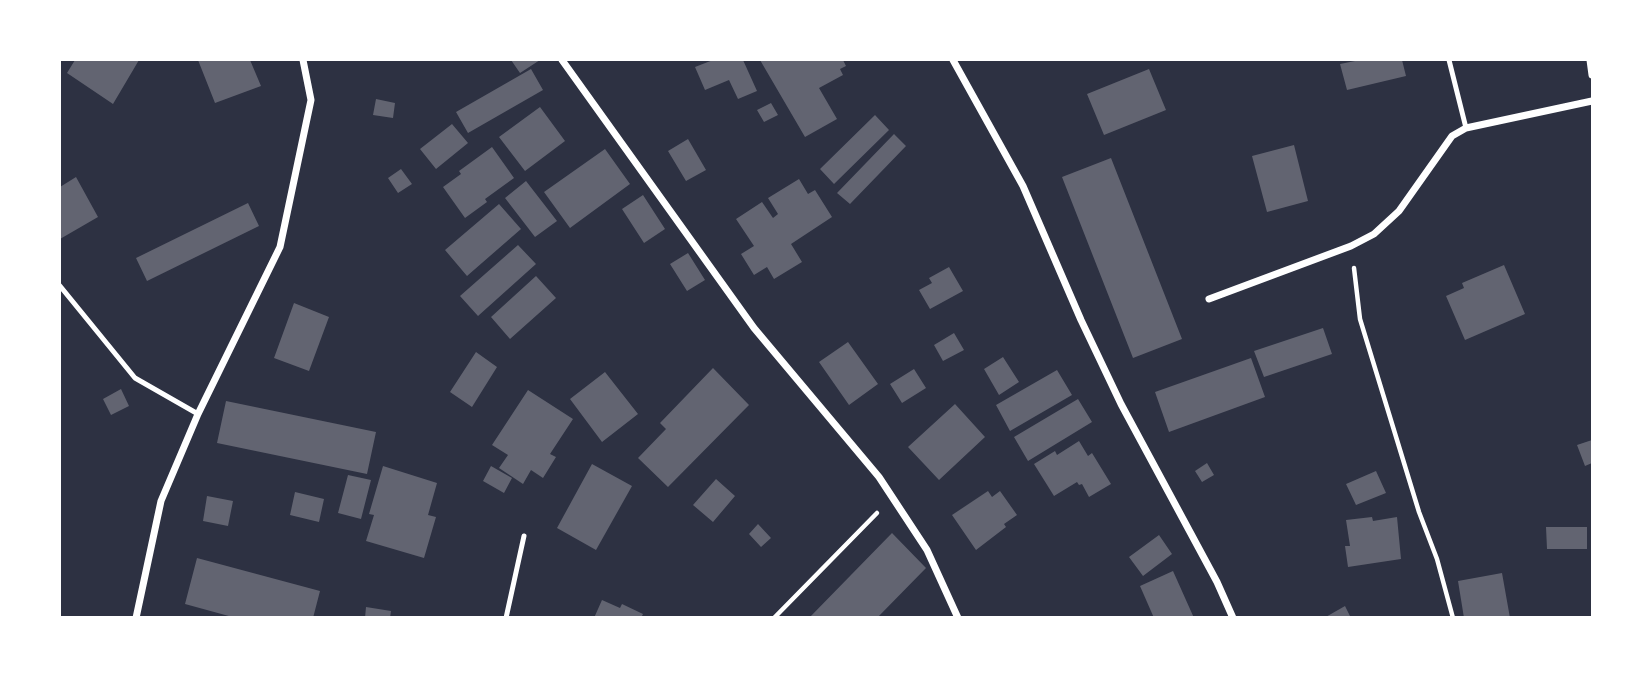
<!DOCTYPE html>
<html>
<head>
<meta charset="utf-8">
<style>
	body { margin:0 }
	#map { position:relative; width:1652px; height:677px; overflow:hidden; background:#2d3142; font-family:Signika,sans-serif }
	canvas { display:block }
	.frame { position:absolute; inset:0; border:61px solid #fff; pointer-events:none }
</style>
</head>
<body>
<div id="map">
<canvas width="1652" height="677"></canvas>
<div class="frame"></div>
</div>
<script>
const g = document.querySelector('canvas').getContext('2d');
g.lineJoin = 'round';
function fill(path, color) {
  g.fillStyle = color;
  g.fill(path, 'evenodd');
}
function toPath(rows) {
  const path = new Path2D();
  for (const r of rows) {
    path.moveTo(r[0], r[1]);
    for (let i = 2; i < r.length; i += 2) path.lineTo(r[i], r[i + 1]);
  }
  return path;
}
function strokePath(path, color, width, dash) {
  g.strokeStyle = color;
  g.lineWidth = width;
  g.lineCap = dash ? 'butt' : 'round';
  g.setLineDash(dash || []);
  g.stroke(path);
}
fill(toPath([
	[75,60,139,60,113,104,67,73],
	[198,60,250,60,261,86,215,103],
	[511,60,540,60,520,73],
	[713,60,743,60,757,91,738,99,729,80,705,90,695,67],
	[760,60,843,60,846,66,840,69,843,75,819,88,837,119,805,137],
	[1360,60,1402,60,1406,76,1347,90,1340,64],
	[531,69,543,90,468,133,456,112],
	[1149,69,1166,110,1104,135,1087,94],
	[376,99,395,103,393,118,373,115],
	[771,103,778,115,764,122,757,110],
	[540,107,565,141,525,171,499,137],
	[875,115,889,130,834,184,820,169],
	[452,124,468,143,436,169,420,149],
	[894,134,906,146,850,204,837,193],
	[688,139,706,170,686,181,668,151],
	[1294,145,1308,201,1267,212,1252,156],
	[492,147,514,178,485,199,487,202,465,218,443,187,461,174,459,171],
	[605,149,630,184,570,228,544,192],
	[1111,158,1182,339,1133,358,1062,177],
	[401,169,412,184,398,193,388,178],
	[76,177,98,217,60,239,60,187],
	[799,179,808,194,815,190,832,217,791,244,802,262,774,279,767,267,754,275,741,254,754,246,736,219,762,202,773,218,778,214,768,198],
	[526,181,557,221,535,237,505,198],
	[643,195,665,229,644,243,622,209],
	[248,203,259,226,147,281,136,258],
	[499,204,521,229,467,276,445,250],
	[518,245,536,264,478,316,460,296],
	[688,253,705,280,687,291,670,264],
	[1504,265,1525,314,1465,340,1446,296,1464,288,1462,283],
	[949,267,963,291,930,309,919,290,932,283,929,278],
	[536,276,556,298,510,339,491,317],
	[294,303,329,317,309,371,274,358],
	[1323,328,1332,354,1264,377,1254,351],
	[954,333,964,350,943,361,934,345],
	[848,342,878,384,849,405,819,362],
	[476,352,497,367,472,407,450,392],
	[1003,357,1019,382,999,395,984,369],
	[1251,358,1265,397,1169,432,1155,392],
	[713,368,749,405,668,487,638,458,666,429,660,423],
	[914,369,926,388,902,403,890,384],
	[1057,370,1072,395,1010,431,996,405],
	[605,372,638,414,602,442,570,399],
	[121,389,129,406,111,415,103,399],
	[528,390,573,419,550,454,556,457,543,478,531,470,523,484,499,468,508,455,492,445],
	[1078,399,1092,422,1028,461,1014,437],
	[226,401,376,432,367,474,217,443],
	[955,404,985,437,939,480,908,447],
	[1592,440,1592,463,1585,466,1577,445],
	[1079,441,1088,456,1092,453,1111,484,1089,497,1082,484,1079,485,1077,482,1054,496,1034,464,1055,451,1057,455],
	[1207,463,1214,475,1202,482,1195,471],
	[592,464,632,486,596,550,557,528],
	[383,466,437,483,428,515,436,517,424,558,366,541,374,515,369,514],
	[491,466,512,478,504,493,483,481],
	[1376,471,1386,493,1356,505,1346,484],
	[348,475,371,480,361,519,338,513],
	[716,479,735,496,713,522,693,505],
	[988,491,992,497,1000,491,1017,515,1004,524,1006,527,976,550,952,515],
	[295,492,324,499,319,522,290,515],
	[207,496,233,501,228,526,203,521],
	[1372,517,1373,521,1397,517,1401,559,1348,567,1345,546,1350,546,1346,520],
	[758,524,771,538,761,547,749,534],
	[1546,527,1587,527,1587,549,1547,549],
	[892,533,926,568,877,618,809,618],
	[1159,535,1172,554,1143,576,1129,557],
	[197,558,320,591,313,618,236,618,185,604],
	[1173,571,1194,618,1154,618,1140,586],
	[1502,573,1510,618,1464,618,1458,581],
	[602,600,620,608,622,604,643,614,641,618,594,618],
	[1345,606,1351,618,1324,618],
	[366,607,391,611,390,618,365,618]
]), '#626471');
strokePath(toPath([
	[1354,268,1360,319,1419,512,1437,559,1453,618],
	[774,618,877,513]
]), '#fff', 4.5);
strokePath(toPath([
	[1449,60,1466,128],
	[60,286,135,378,198,414],
	[506,618,524,536]
]), '#fff', 5);
strokePath(toPath([
	[562,60,754,328,879,477,927,550,958,618],
	[953,60,1023,186,1081,320,1121,404,1217,582,1233,618],
	[1590,60,1592,75],
	[1209,299,1351,246,1374,234,1399,211,1452,136,1466,128,1592,101],
	[136,618,161,501,198,414,280,247,311,100,303,60]
]), '#fff', 7);
</script>
</body>
</html>
